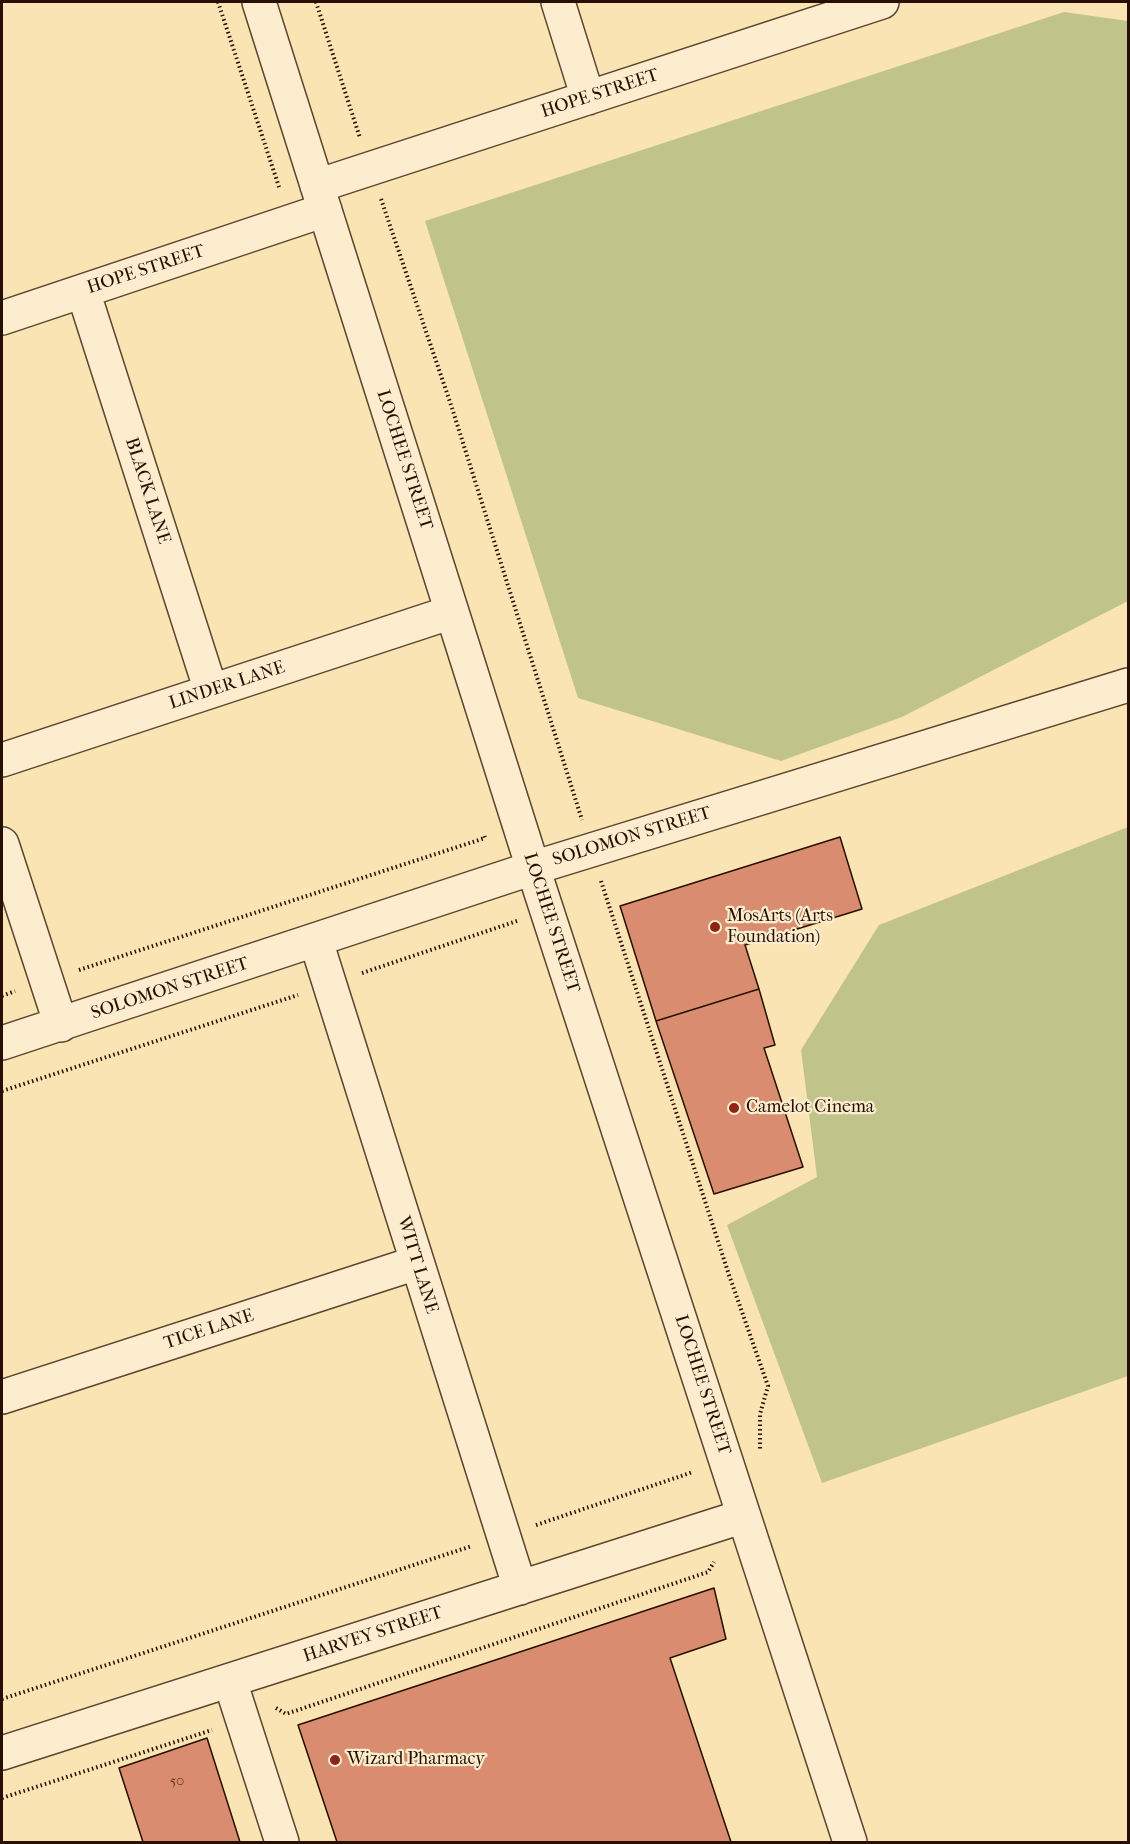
<!DOCTYPE html>
<html>
<head>
<meta charset="utf-8">
<style>
	body { margin:0 }
	#map { position:relative; width:1130px; height:1844px; overflow:hidden; background:#fae4b3; font-family:"IM FELL French Canon",serif }
	canvas { display:block }
	.frame { position:absolute; inset:0; border:3px solid #270f02; pointer-events:none }
</style>
</head>
<body>
<div id="map">
<canvas width="1130" height="1844"></canvas>
<div class="frame"></div>
</div>
<script>
const g = document.querySelector('canvas').getContext('2d');
g.lineJoin = 'round';
function fill(path, color) {
  g.fillStyle = color;
  g.fill(path, 'evenodd');
}
function toPath(rows) {
  const path = new Path2D();
  for (const r of rows) {
    path.moveTo(r[0], r[1]);
    for (let i = 2; i < r.length; i += 2) path.lineTo(r[i], r[i + 1]);
  }
  return path;
}
function strokePath(path, color, width, dash) {
  g.strokeStyle = color;
  g.lineWidth = width;
  g.lineCap = dash ? 'butt' : 'round';
  g.setLineDash(dash || []);
  g.stroke(path);
}
function write(font, color, halo, rows, align = 'center') {
  g.font = font + ' "IM FELL French Canon",serif';
  g.lineWidth = 4.5;
  g.setLineDash([]);
  g.textBaseline = 'middle';
  g.strokeStyle = halo;
  g.fillStyle = color;
  for (const [text, x, y, turn = 0] of rows) {
    g.save();
    g.translate(x, y);
    g.rotate((+turn || 0) * Math.PI / 180);
    g.textAlign = isNaN(turn) ? turn : align;
    if (halo) g.strokeText(text, 0, 0);
    g.fillText(text, 0, 0);
    g.restore();
  }
}
fill(toPath([
	[1064,12,1128,21,1128,601,902,717,781,761,578,698,425,221],
	[1128,827,1128,1376,822,1483,727,1225,817,1177,801,1050,879,925]
]), '#c0c48b');
const building = toPath([
	[840,837,862,909,745,945,759,989,656,1021,620,906,840,837],
	[759,989,775,1045,764,1048,803,1167,714,1194,656,1021,759,989],
	[714,1588,726,1639,670,1658,731,1842,337,1842,298,1725,714,1588],
	[207,1738,240,1842,143,1842,119,1768,207,1738]
]);
fill(building, '#d98c70');
strokePath(building, '#270f02', 1.5);
const minor = toPath([
	[259,2,533,868,850,1842],
	[558,2,588,98],
	[317,186,882,2],
	[83,291,211,691],
	[2,318,325,210],
	[2,760,452,612],
	[2,844,61,1025],
	[316,941,520,1588],
	[2,1043,533,868,1128,685],
	[2,1397,416,1263],
	[230,1681,282,1842],
	[2,1753,744,1516]
]);
strokePath(minor, '#5c442e', 36);
strokePath(toPath([
	[218,2,280,190],
	[316,2,360,138],
	[381,199,452,408,582,820],
	[601,881,729,1275,768,1386,760,1414,760,1449],
	[79,970,485,838,484,835],
	[362,973,517,921],
	[2,996,15,991],
	[2,1091,298,995],
	[536,1525,693,1472],
	[2,1699,472,1546],
	[276,1708,286,1714,708,1572,714,1562],
	[2,1798,212,1730]
]), '#270f02', 4, [1.5, 3]);
strokePath(minor, '#fcedce', 33);
for (const [x, y, r, color] of [
	[715,927,6,"#8f2418"],
	[734,1108,6,"#8f2418"],
	[335,1760,6,"#8f2418"]
]) {
  const dot = new Path2D();
  dot.arc(x, y, r, 0, 2 * Math.PI);
  g.fillStyle = color;
  g.fill(dot);
  strokePath(dot, '#fcedce', 2);
}
write('15px', '#542e1e', null, [
	["50",177,1781]
]);
write('18px', '#270f02', '#fcedce', [
	["HOPE STREET",600,94,-18],
	["HOPE STREET",146,270,-18],
	["LOCHEE STREET",404,460,72],
	["BLACK LANE",147,491,72],
	["LINDER LANE",227,686,-18],
	["SOLOMON STREET",632,837,-17],
	["LOCHEE STREET",551,923,72],
	["SOLOMON STREET",170,989,-18],
	["WITT LANE",417,1265,73],
	["TICE LANE",209,1330,-18],
	["LOCHEE STREET",702,1385,72],
	["HARVEY STREET",373,1635,-18]
]);
write('18px', '#270f02', '#fcedce', [
	["MosArts (Arts",727,917],
	["Foundation)",727,938],
	["Camelot Cinema",746,1108],
	["Wizard Pharmacy",347,1760]
], 'left');
</script>
</body>
</html>
